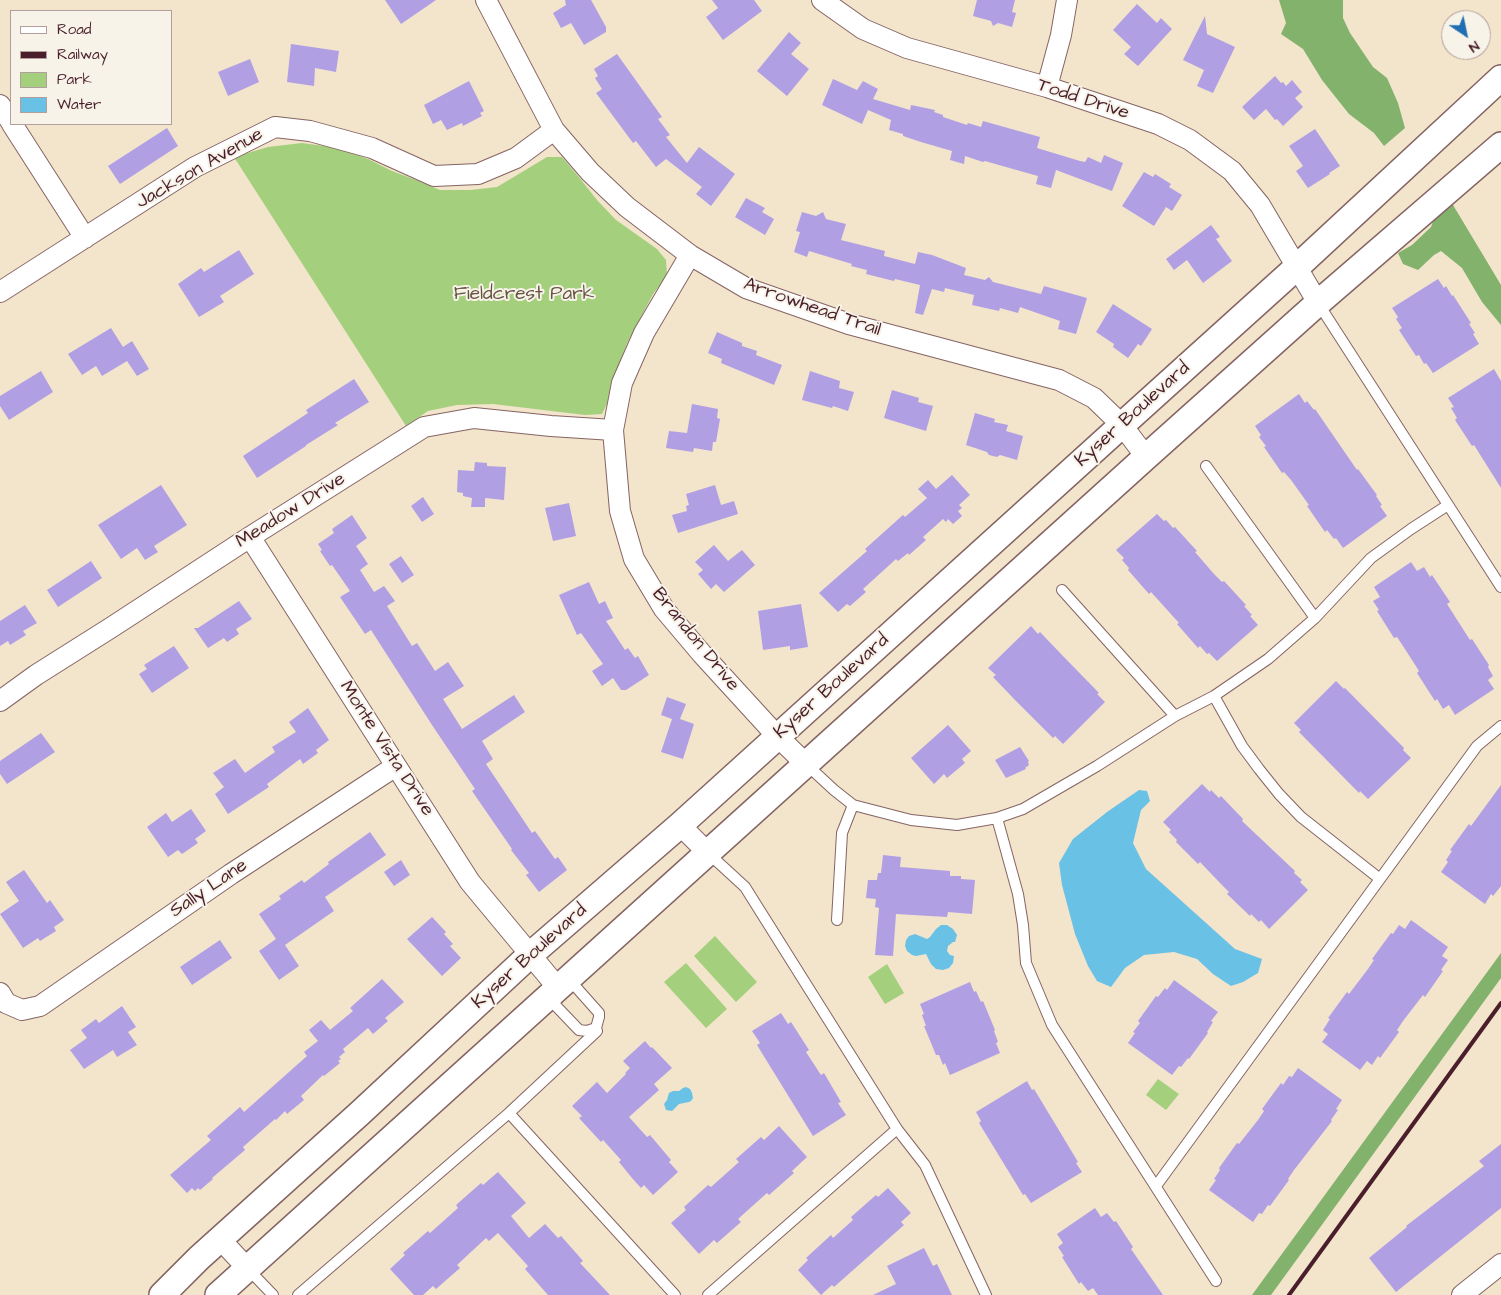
<!DOCTYPE html>
<html>
<head>
<meta charset="utf-8">
<style>
	body { margin:0 }
	#map { position:relative; width:1501px; height:1295px; overflow:hidden; background:#f3e4cc; font-family:"Architects Daughter",sans-serif }
	canvas { display:block }
	.legend { position:absolute; left:10px; top:10px; width:162px; height:115px; box-sizing:border-box; background:#f7f3e8; border:1px solid #b29e9c; margin:0; padding:6px 9px; list-style:none; font-size:15px; color:#4a1f2b }
	.legend li { display:flex; align-items:center; gap:10px; height:25px }
	.legend b { width:25px; border:1px solid #b29e9c }
	.north { position:absolute; left:1441px; top:10px; width:50px; height:50px; box-sizing:border-box; background:#f7f3e8; border:1px solid #b29e9c; border-radius:50%; rotate:146deg; font-size:14px; font-weight:700; line-height:20px; text-align:center; color:#4a1f2b }
	.north::after { content:''; display:block; margin:auto; width:18px; height:22px; background:#1f6fb2; clip-path:polygon(50% 0,100% 100%,50% 72%,0 100%) }
</style>
</head>
<body>
<div id="map">
<canvas width="1501" height="1295"></canvas>
<ul class="legend">
<li><b style="height:6px;background:#fff"></b>Road</li>
<li><b style="height:6px;background:#4a1f2b"></b>Railway</li>
<li><b style="height:14px;background:#a4d07d"></b>Park</li>
<li><b style="height:14px;background:#69c1e6"></b>Water</li>
</ul>
<div class="north">N</div>
</div>
<script>
const g = document.querySelector('canvas').getContext('2d');
g.lineJoin = 'round';
function fill(path, color) {
  g.fillStyle = color;
  g.fill(path, 'evenodd');
}
function toPath(rows) {
  const path = new Path2D();
  for (const r of rows) {
    path.moveTo(r[0], r[1]);
    for (let i = 2; i < r.length; i += 2) path.lineTo(r[i], r[i + 1]);
  }
  return path;
}
function strokePath(path, color, width, dash) {
  g.strokeStyle = color;
  g.lineWidth = width;
  g.lineCap = dash ? 'butt' : 'round';
  g.setLineDash(dash || []);
  g.stroke(path);
}
function write(font, color, halo, rows, align = 'center') {
  g.font = font + ' "Architects Daughter",sans-serif';
  g.lineWidth = 4;
  g.setLineDash([]);
  g.textBaseline = 'middle';
  g.strokeStyle = halo;
  g.fillStyle = color;
  for (const [text, x, y, turn = 0] of rows) {
    g.save();
    g.translate(x, y);
    g.rotate((+turn || 0) * Math.PI / 180);
    g.textAlign = isNaN(turn) ? turn : align;
    if (halo) g.strokeText(text, 0, 0);
    g.fillText(text, 0, 0);
    g.restore();
  }
}
fill(toPath([
	[302,143,339,148,368,159,392,171,416,180,440,190,470,190,497,187,547,157,562,157,578,176,597,200,616,220,657,249,666,260,667,276,653,294,628,341,611,384,607,404,602,414,585,415,493,404,457,405,428,411,406,426,234,157,268,147],
	[715,936,757,982,736,1002,694,956],
	[686,963,727,1009,706,1028,664,982],
	[887,964,904,993,885,1004,868,977],
	[1158,1079,1179,1094,1166,1110,1146,1095]
]), '#a4d07d');
fill(toPath([
	[1279,0,1343,0,1343,18,1350,33,1373,67,1387,78,1398,103,1405,128,1384,146,1374,133,1349,114,1322,80,1303,49,1281,34,1286,23],
	[1450,200,1501,285,1501,325,1482,302,1462,268,1441,251,1434,255,1418,270,1403,264,1398,253,1412,245,1431,227,1436,213],
	[1501,953,1501,978,1271,1295,1252,1295]
]), '#83b26c');
fill(toPath([
	[1139,790,1147,791,1150,801,1141,810,1133,843,1146,869,1235,949,1262,959,1258,973,1243,982,1231,986,1213,974,1197,959,1174,952,1144,955,1125,968,1111,987,1097,981,1088,966,1075,934,1062,885,1059,863,1073,839,1107,812],
	[941,925,947,925,953,929,957,935,955,942,953,942,948,946,947,951,950,955,954,956,953,963,949,968,943,970,936,969,931,964,926,954,916,956,912,955,907,951,905,946,906,940,909,936,915,934,927,939,930,937,936,929],
	[686,1087,690,1089,692,1093,693,1098,691,1101,689,1102,679,1104,672,1111,666,1110,664,1104,667,1100,669,1093,673,1091,679,1091,683,1088]
]), '#69c1e6');
fill(toPath([
	[385,0,436,0,401,24],
	[565,0,591,0,606,27,606,32,584,45,571,23,561,28,553,13,566,5],
	[712,0,754,0,762,11,723,40,706,17,718,8],
	[977,0,1015,0,1012,12,1016,13,1012,27,998,23,993,26,991,21,973,16],
	[1137,4,1157,23,1161,18,1172,29,1138,66,1124,54,1131,47,1113,30],
	[1205,16,1207,34,1235,47,1213,93,1197,86,1204,70,1183,60],
	[789,32,801,43,791,54,809,69,787,96,757,71],
	[291,44,339,51,336,72,315,68,314,86,287,82],
	[617,54,662,117,658,119,670,135,666,137,687,163,699,147,735,174,711,206,696,194,702,187,666,159,656,167,636,141,633,143,596,93,602,89,595,78,598,76,594,69],
	[250,59,259,82,228,96,218,72],
	[1275,76,1281,83,1283,82,1286,86,1292,80,1302,92,1295,98,1303,107,1283,126,1277,119,1275,120,1266,109,1254,120,1242,107],
	[833,79,857,90,863,81,878,89,873,99,910,110,911,105,935,110,934,112,943,115,943,117,967,125,968,123,981,127,983,121,1040,137,1037,148,1080,161,1085,162,1088,157,1101,163,1104,155,1123,163,1112,191,1056,170,1051,188,1036,184,1038,176,1013,169,985,161,983,162,965,156,964,164,950,160,952,151,921,142,903,136,903,134,889,130,891,120,868,110,862,124,822,105],
	[469,81,484,111,480,113,482,116,463,126,462,123,447,130,441,120,433,124,424,105],
	[167,128,178,146,120,184,108,166],
	[1315,129,1340,166,1329,173,1330,174,1308,188,1296,171,1303,166,1289,146],
	[1144,172,1153,177,1155,174,1171,184,1169,187,1182,195,1172,211,1166,207,1154,226,1122,206],
	[746,198,765,208,762,212,774,219,765,235,735,217],
	[802,212,816,216,823,212,826,219,846,224,841,240,885,251,884,256,915,264,918,252,932,255,966,268,964,275,985,280,989,277,993,282,1041,294,1044,286,1087,298,1076,334,1058,329,1060,321,1020,307,1018,313,1000,308,999,311,972,305,974,295,945,288,944,292,932,289,923,315,915,313,920,285,895,279,894,281,866,274,867,270,851,266,852,264,809,251,807,257,794,252,800,232,796,231],
	[1211,225,1220,237,1216,239,1232,261,1203,283,1187,260,1174,270,1166,259],
	[239,250,254,274,220,296,224,302,199,317,178,284,201,268,204,272],
	[1438,279,1444,288,1446,286,1452,296,1453,295,1471,323,1469,324,1475,333,1473,334,1479,344,1433,373,1426,363,1424,364,1419,355,1416,356,1399,330,1402,328,1396,319,1398,317,1392,308],
	[1113,304,1152,329,1141,346,1138,344,1128,358,1113,347,1114,344,1096,332],
	[111,328,123,347,132,341,149,369,137,376,127,361,102,376,96,366,82,375,68,354],
	[717,332,742,343,742,346,757,351,756,355,782,365,774,385,721,363,722,359,708,353],
	[1494,369,1501,381,1501,488,1474,445,1472,446,1455,420,1457,418,1451,408,1454,407,1448,398],
	[41,371,53,392,9,420,0,406,0,396],
	[810,371,840,381,839,388,854,392,848,411,833,406,832,408,802,400],
	[354,379,369,402,335,423,338,425,306,445,306,446,257,478,243,456,308,413,306,410],
	[892,390,919,398,918,402,933,406,926,431,884,418],
	[1299,394,1305,403,1307,401,1314,410,1315,409,1357,470,1358,469,1377,495,1376,496,1382,505,1380,506,1387,516,1343,548,1336,538,1334,539,1327,530,1325,532,1307,506,1309,505,1291,480,1284,472,1282,473,1264,447,1266,446,1259,437,1261,435,1255,426],
	[692,404,718,409,717,418,720,419,716,442,713,442,712,451,694,448,693,452,666,448,669,431,687,433],
	[975,413,995,419,994,422,1008,425,1006,431,1023,436,1017,460,1000,455,997,457,989,455,987,452,966,445],
	[475,462,487,463,487,466,506,467,504,500,485,498,485,507,471,507,472,498,463,496,463,493,457,492,458,470,474,471],
	[952,475,970,495,959,505,962,508,958,511,962,516,953,524,948,519,946,522,943,519,923,537,926,540,909,555,908,553,898,561,896,559,863,589,866,592,850,606,847,604,838,612,819,593,867,551,865,549,903,515,905,517,927,498,918,489,928,480,936,489],
	[161,485,187,525,154,546,158,552,145,560,137,548,121,559,98,525],
	[715,485,721,505,734,501,738,514,678,533,672,515,687,511,686,506,689,505,686,494],
	[423,497,434,514,422,522,411,506],
	[569,503,576,536,553,541,545,508],
	[1157,514,1164,521,1166,520,1173,528,1175,527,1197,551,1195,552,1214,574,1222,582,1224,581,1246,605,1244,606,1252,615,1250,616,1258,625,1217,661,1209,653,1207,654,1200,646,1198,648,1177,624,1179,623,1151,592,1149,594,1128,570,1129,568,1122,560,1124,558,1116,550],
	[352,515,367,538,356,546,368,564,360,570,374,592,384,586,395,601,387,606,412,646,417,643,435,671,448,662,464,686,443,699,462,729,514,695,525,712,482,741,493,759,486,764,532,833,535,831,555,859,558,857,567,870,539,892,526,875,529,873,511,850,512,849,472,791,475,789,432,725,371,630,365,634,340,597,350,591,332,565,330,566,320,551,322,550,318,544,334,533,332,529],
	[714,545,728,561,742,550,755,565,724,592,716,584,711,589,698,574,703,570,695,562],
	[401,556,414,575,402,583,389,564],
	[91,561,102,578,58,607,47,590],
	[1411,562,1417,571,1424,567,1430,577,1432,575,1450,602,1447,604,1470,640,1472,639,1489,665,1488,667,1493,676,1488,680,1494,689,1455,715,1449,705,1443,709,1437,699,1435,701,1417,673,1419,671,1403,646,1397,637,1394,638,1377,611,1379,610,1373,601,1380,597,1374,587],
	[589,582,599,604,605,601,613,618,606,621,625,650,628,648,635,658,638,656,649,675,626,690,621,690,613,678,602,686,592,671,603,664,581,633,577,635,559,595],
	[239,601,252,619,236,629,239,634,227,642,224,638,208,648,194,628,198,628],
	[801,604,808,647,790,650,790,646,763,650,758,611],
	[25,605,37,623,23,631,26,635,10,645,8,641,0,646,0,621],
	[1031,626,1038,634,1040,632,1062,655,1099,693,1097,694,1105,702,1063,744,1055,736,1053,738,1016,701,993,677,996,675,988,668],
	[174,646,189,668,152,693,139,674,147,669,144,665],
	[1336,681,1344,689,1345,688,1404,748,1403,750,1411,758,1368,799,1360,791,1359,793,1299,732,1301,730,1294,723],
	[667,697,686,704,680,719,694,724,683,759,661,752,672,719,661,715],
	[308,708,329,740,316,750,318,753,303,764,300,759,267,784,269,787,228,814,215,794,224,787,213,773,235,759,245,773,275,752,272,747,296,732,289,722],
	[948,725,971,751,962,759,965,763,947,778,944,774,934,784,911,758],
	[41,733,55,752,7,784,0,774,0,761],
	[1020,747,1029,761,1028,762,1029,765,1025,768,1026,769,1006,778,995,760],
	[1202,784,1210,792,1211,790,1219,798,1221,796,1243,819,1242,821,1295,871,1294,873,1302,880,1300,882,1308,890,1269,929,1261,920,1259,922,1251,914,1250,916,1227,894,1229,892,1221,884,1200,862,1198,864,1176,842,1177,840,1169,832,1171,830,1163,822],
	[1501,785,1501,886,1493,896,1491,894,1485,904,1441,872,1448,862,1446,860,1452,851,1450,850,1469,824,1471,826],
	[191,809,206,831,195,839,198,843,182,854,178,850,168,857,147,827,166,813,172,822],
	[370,832,386,855,325,897,334,911,285,945,299,966,279,980,259,951,276,939,259,914,281,899,279,896,302,880,304,883,329,864,328,862],
	[883,855,901,857,900,867,950,871,950,876,961,876,961,879,975,880,972,914,948,912,947,917,896,914,893,956,875,955,879,908,875,907,876,899,866,898,868,880,877,880,878,873,881,873],
	[401,860,410,875,394,886,384,872],
	[24,870,47,903,50,900,64,920,54,927,56,931,40,941,38,938,23,948,0,914,19,901,6,882],
	[432,917,446,932,444,934,453,944,450,946,461,958,442,976,407,939],
	[1411,920,1448,947,1442,956,1448,960,1441,970,1443,971,1425,997,1423,995,1403,1021,1397,1030,1399,1032,1380,1058,1378,1056,1372,1065,1367,1061,1360,1070,1322,1042,1328,1034,1323,1030,1330,1019,1328,1018,1347,992,1349,994,1368,969,1374,960,1372,959,1391,933,1393,934,1399,925,1405,929],
	[220,940,232,958,192,985,180,967],
	[382,979,404,1002,385,1018,388,1021,373,1034,368,1028,343,1049,345,1052,339,1057,341,1059,338,1061,340,1063,324,1076,323,1075,301,1096,304,1100,287,1114,285,1111,276,1120,275,1119,243,1147,245,1150,212,1178,213,1179,200,1190,198,1188,195,1191,192,1188,187,1193,170,1175,211,1140,207,1136,240,1107,244,1112,307,1056,304,1052,318,1041,309,1030,321,1020,330,1030,353,1011,350,1008],
	[1174,980,1218,1012,1211,1021,1213,1022,1207,1032,1208,1033,1189,1059,1188,1058,1181,1067,1179,1066,1172,1075,1128,1043,1135,1033,1133,1032,1140,1023,1138,1021,1156,996,1158,997,1165,988,1167,990],
	[970,982,974,992,976,991,981,1002,983,1001,995,1030,994,1031,998,1042,996,1043,1000,1053,950,1075,945,1063,943,1065,939,1055,936,1055,924,1026,926,1026,922,1015,924,1014,920,1004],
	[122,1006,136,1027,128,1032,137,1045,117,1057,113,1050,84,1069,70,1050,87,1038,81,1030,96,1019,99,1023],
	[781,1013,788,1024,791,1022,809,1050,806,1052,821,1075,824,1073,841,1102,838,1103,846,1115,813,1136,757,1045,760,1043,752,1031],
	[645,1041,651,1048,652,1047,672,1068,654,1084,659,1090,629,1117,647,1137,650,1135,671,1160,669,1162,678,1172,653,1195,644,1185,641,1188,632,1178,619,1162,621,1160,603,1140,601,1142,579,1118,582,1116,572,1106,597,1082,607,1093,626,1074,625,1073,630,1068,623,1061],
	[1298,1068,1342,1100,1336,1109,1338,1110,1331,1120,1332,1121,1294,1170,1288,1179,1289,1180,1270,1206,1268,1205,1262,1214,1259,1213,1253,1222,1209,1190,1216,1180,1214,1179,1220,1170,1219,1168,1237,1143,1239,1144,1258,1120,1264,1111,1262,1109,1281,1083,1283,1085,1289,1076,1292,1077],
	[1027,1081,1032,1090,1034,1089,1057,1127,1078,1162,1076,1163,1082,1172,1031,1203,1025,1194,1023,1195,979,1123,981,1121,976,1112],
	[779,1126,807,1157,792,1171,794,1173,769,1195,767,1193,738,1219,741,1222,717,1243,714,1240,699,1254,671,1223,686,1210,684,1207,708,1185,711,1187,739,1162,736,1159,761,1137,764,1140],
	[1501,1144,1501,1208,1396,1292,1369,1258,1407,1227,1406,1226,1484,1166,1479,1161],
	[498,1172,526,1203,511,1216,529,1238,545,1224,558,1238,561,1236,577,1254,583,1261,580,1263,610,1295,548,1295,525,1269,528,1266,498,1233,489,1241,486,1238,457,1265,460,1268,436,1289,433,1286,423,1295,414,1295,390,1269,405,1255,403,1253,428,1231,430,1233,458,1208,456,1205,481,1183,483,1185],
	[888,1188,911,1213,901,1222,904,1225,834,1287,832,1285,821,1295,798,1270,808,1260,806,1258,831,1235,833,1238,853,1220,851,1217,876,1195,878,1197],
	[1095,1208,1101,1217,1107,1213,1114,1222,1116,1221,1133,1247,1131,1249,1163,1295,1098,1295,1093,1288,1088,1291,1081,1282,1079,1284,1062,1257,1064,1256,1058,1247,1063,1243,1057,1234],
	[924,1248,933,1266,937,1264,952,1295,873,1295,896,1284,887,1266]
]), '#b19fe4');
const service = toPath([
	[1318,303,1501,587],
	[1206,466,1315,618],
	[1062,590,1175,716],
	[1214,696,1242,746,1259,769,1279,794,1301,817,1380,879],
	[807,765,834,790,853,805,911,820,957,825,997,818,1023,809,1097,766,1175,716,1214,696,1268,659,1315,618,1371,558,1411,529,1448,505],
	[997,818,1018,894,1023,925,1026,963,1052,1025,1216,1281],
	[708,853,745,887,897,1129,925,1165,986,1295],
	[837,920,842,833,853,805],
	[509,1113,675,1295],
	[1156,1186,1477,746,1501,726],
	[248,1269,273,1295],
	[298,1295,509,1113,597,1031,596,1028,599,1017,599,1013,575,986,572,985,558,988,555,1001,556,1006,579,1030,587,1031,596,1028],
	[708,1295,897,1129]
]);
const minor = toPath([
	[486,0,554,130,590,172,627,207,690,255,746,288,849,324,1059,380,1094,398,1122,425,1146,457],
	[822,0,863,29,907,48,1047,87,1158,124,1190,140,1232,171,1260,205,1318,303],
	[1047,87,1061,35,1067,0],
	[0,105,11,122],
	[12,124,85,238],
	[690,255,644,333,622,383,613,430,620,511,634,559,664,609,702,654,777,736,806,764],
	[0,292,195,167,275,127,310,131,372,148,434,176,478,174,516,158,554,130],
	[250,537,470,882,558,988],
	[0,701,36,675,112,627,250,537,424,427,474,418,551,426,613,430],
	[680,825,707,852],
	[0,993,6,1003,22,1010,40,1006,231,874,396,766],
	[220,1239,248,1269],
	[1462,1295,1501,1264]
]);
const tertiary = toPath([
	[162,1295,199,1258,359,1114,530,955,680,825,1122,425,1297,267,1501,78],
	[218,1295,1146,457,1318,303,1501,145]
]);
strokePath(service, '#856463', 12);
strokePath(minor, '#856463', 22);
strokePath(tertiary, '#856463', 28);
strokePath(service, '#fff', 10);
strokePath(minor, '#fff', 20);
strokePath(tertiary, '#fff', 25);
strokePath(toPath([
	[1289,1295,1501,1003]
]), '#4a1f2b', 4);
write('19px', '#4a1f2b', '#f7f3e8', [
	["Todd Drive",1083,100,18],
	["Jackson Avenue",200,169,-30],
	["Arrowhead Trail",812,308,19],
	["Kyser Boulevard",1133,415,-42],
	["Meadow Drive",291,511,-32],
	["Brandon Drive",695,640,51],
	["Kyser Boulevard",832,687,-42],
	["Monte Vista Drive",386,749,57],
	["Sally Lane",209,889,-34],
	["Kyser Boulevard",530,957,-42]
]);
write('19px', '#655444', '#f7f3e8', [
	["Fieldcrest Park",524,295]
]);
</script>
</body>
</html>
